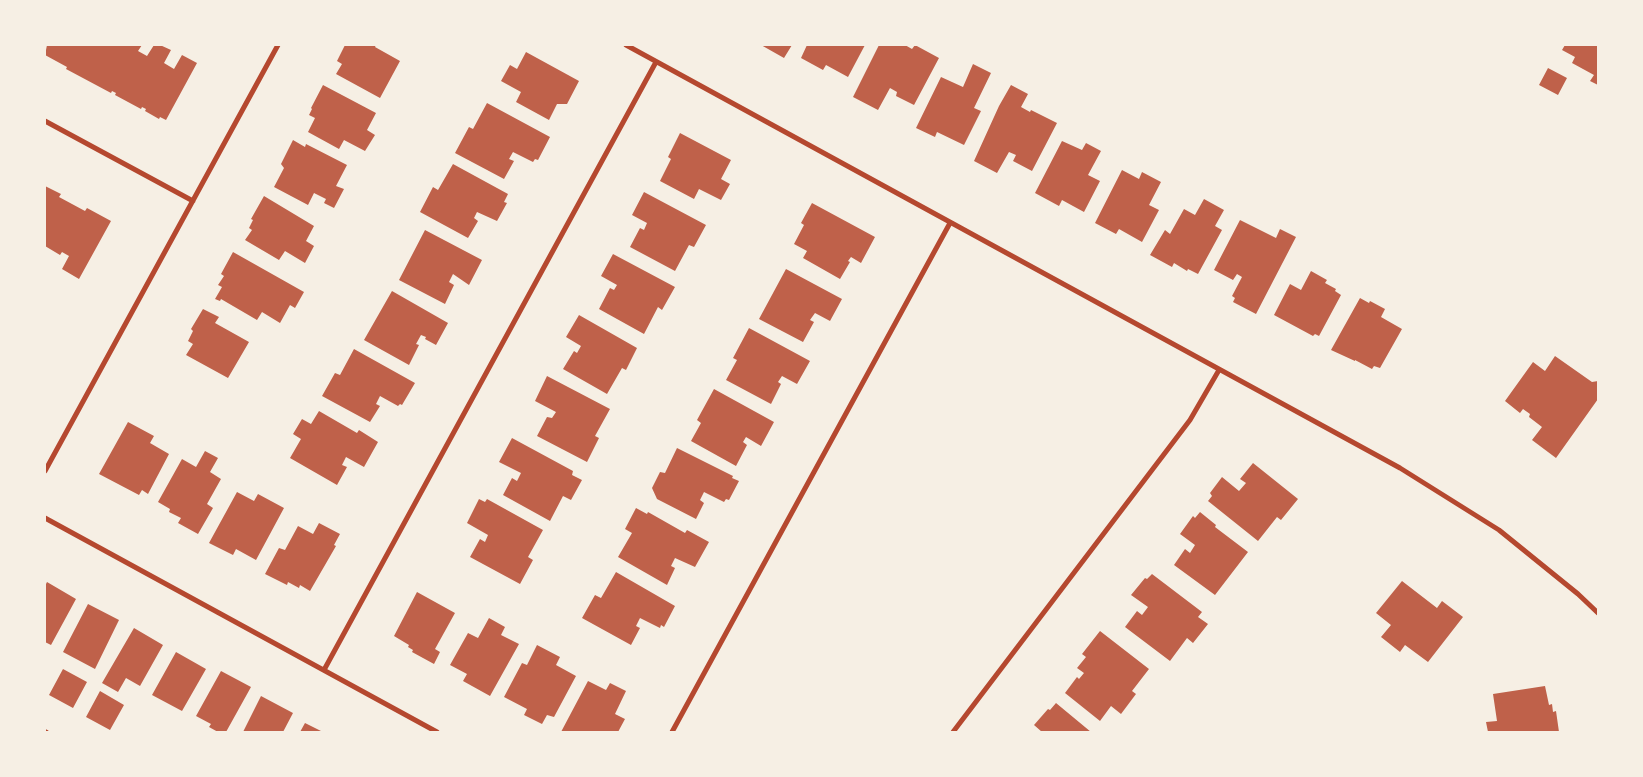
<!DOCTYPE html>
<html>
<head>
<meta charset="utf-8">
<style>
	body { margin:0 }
	#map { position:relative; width:1643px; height:777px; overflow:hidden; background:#f6efe4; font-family:Cabin,sans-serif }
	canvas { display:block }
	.frame { position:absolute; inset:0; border:46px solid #f6efe4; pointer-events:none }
</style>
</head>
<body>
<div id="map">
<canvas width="1643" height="777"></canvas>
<div class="frame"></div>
</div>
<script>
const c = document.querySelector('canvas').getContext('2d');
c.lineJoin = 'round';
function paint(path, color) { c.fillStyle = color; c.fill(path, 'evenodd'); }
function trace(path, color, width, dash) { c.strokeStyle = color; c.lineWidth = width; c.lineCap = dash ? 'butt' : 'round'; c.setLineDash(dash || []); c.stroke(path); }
const building = new Path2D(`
	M47 45H142L138 51 147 56 154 45H160L171 50 164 63 174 69 182 55 197 63 166 120 160 117 159 119 145 111 146 109 142 107 141 109 115 95 116 93 112 91 111 93 66 69 67 67 45 55Z
	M345 45H376L375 47 400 61 380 98 336 74 342 64 337 61Z
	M761 45H792L784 58Z
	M807 45H865L848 77 826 65 823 70 801 58Z
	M879 45H905L912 49 915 45 939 58 914 105 896 96 897 92 890 88 878 110 853 97Z
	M1565 45H1598V85L1590 81 1594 75 1572 63 1575 57 1562 50Z
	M526 52 579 81 567 104H557L549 120 516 102 521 92 501 81 510 65 517 69Z
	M973 64 991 73 974 108 981 111 964 145 937 132 935 137 916 128 941 77 963 87Z
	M1548 68 1567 78 1558 95 1539 85Z
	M323 85 376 113 367 130 375 135 365 151 344 140 339 149 308 132 315 118 309 115 312 109 311 108Z
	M1011 85 1028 94 1021 107 1030 112 1031 110 1057 123 1032 171 1013 161 1016 155 1009 152 997 173 974 161 999 106Z
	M487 103 550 137 538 160 535 159 533 162 513 152 509 159 514 161 504 179 455 153 469 127 473 129Z
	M680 133 731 160 721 179 730 184 721 200 699 189 694 199 660 181 671 159 668 157Z
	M293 140 305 147 306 144 347 165 336 186 344 189 334 208 324 203 326 199 314 193 308 205 274 187 284 168 281 164Z
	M1062 141 1082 150 1086 143 1101 151 1088 175 1100 181 1084 212 1062 200 1059 206 1035 193Z
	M453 164 508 194 504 202 507 203 497 221 477 212 474 218 478 221 468 238 420 212 433 187 438 190Z
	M1122 170 1139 179 1142 172 1161 182 1149 205 1159 210 1142 242 1119 229 1116 234 1095 223Z
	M45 186 61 194 59 197 85 211 87 208 111 221 79 279 62 269 69 256 62 252 60 255 45 246Z
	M644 192 706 225 694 247 689 245 675 271 630 247 640 228 644 230 647 223 632 215Z
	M264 196 314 226 306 241 314 246 305 263 285 251 279 260 245 240 252 230 249 228 253 220 251 219Z
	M1204 199 1224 210 1215 226 1222 230 1198 274 1188 269 1187 271 1174 263 1172 267 1150 255 1165 230 1170 234 1184 209 1195 215Z
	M812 203 875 237 861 263 851 257 848 261 850 262 840 279 803 258 807 251 794 244 804 225 801 223Z
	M1240 220 1276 238 1280 229 1296 237 1256 314 1233 302 1235 298 1232 296 1242 277 1237 274 1233 280 1214 270Z
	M425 230 482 260 469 285 453 274 449 282 454 285 445 304 399 280Z
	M233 252 304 292 295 308 290 305 280 323 262 312 257 320 221 299 220 301 215 299 222 287 218 285 224 276 221 274Z
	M613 254 675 287 662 310 658 307 644 334 599 309 610 288 614 290 617 285 601 276Z
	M786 269 842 299 830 321 815 313 810 320 814 322 803 342 759 319Z
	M1311 271 1327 280 1325 283 1336 289 1335 291 1341 295 1319 336 1315 334 1313 336 1274 315 1290 284 1301 290Z
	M392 291 448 323 436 345 425 339 426 337 421 335 416 344 419 345 409 365 364 340Z
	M1360 298 1369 303 1370 301 1385 309 1381 317 1402 329 1380 368 1374 366 1372 369 1355 360V361L1331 350Z
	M203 309 219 317 215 323 249 342 228 378 186 355 193 344 188 341 193 331 191 329Z
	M579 315 637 348 626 370 622 368 607 394 563 369 574 351 577 353 581 346 566 337Z
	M749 328 810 361 797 384 782 376 778 382 781 384 771 404 726 380 737 360 733 358Z
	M354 349 415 383 402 405 400 404 398 406 380 396 376 404 380 406 370 422 322 396 335 373 340 375Z
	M1555 356 1592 382 1598 381V399L1556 458 1532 440 1542 427 1529 417 1530 414 1523 409 1520 413 1505 401 1533 362 1545 371Z
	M547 376 610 409 595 436 599 438 587 462 537 436 547 417 552 418 556 412 535 401Z
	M714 389 774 422 761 446 746 437 743 442 747 445 736 466 691 441 701 423 697 420Z
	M319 411 357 433 359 430 378 442 364 467 346 457 342 465 347 467 337 485 290 458 301 439 293 434 302 419 311 424Z
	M128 422 154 436 150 443 169 454 148 494 142 490 139 495 99 474Z
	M512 438 573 471 572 475 582 480 571 500 563 496 550 521 503 495 512 478 517 481 521 473 499 462Z
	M677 448 733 476 732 478 739 481 729 500 726 499 724 502 704 492 700 500 704 503 696 519 657 499 652 488 660 472 665 473Z
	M205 451 218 458 210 472 221 479 207 504 213 508 198 534 178 523 181 518 169 512 170 509 158 502 182 459 196 467Z
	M1253 463 1298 499 1281 520 1277 517 1258 541 1208 501 1212 496 1210 493 1222 477 1239 491 1246 483 1240 479Z
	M237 492 254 501 258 494 284 508 256 560 236 549 233 555 209 543Z
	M479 499 485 502 487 499 543 530 528 557 533 560 520 584 470 557 480 539 485 542 488 535 467 523Z
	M636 508 647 514 648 512 685 533 687 530 709 542 695 567 675 558 671 566 675 568 667 585 618 557 632 533 625 529Z
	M1200 512 1216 525 1215 527 1248 552 1215 595 1174 565 1185 549 1190 553 1195 545 1180 534 1193 516 1195 518Z
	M319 523 340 534 334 545 336 546 310 591 300 585 299 588 288 582 287 585 265 574 279 548 285 550 298 526 313 534Z
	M616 572 675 606 664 627 661 625 660 628 640 618 636 626 640 628 631 645 582 618 595 595 601 598Z
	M1152 574 1202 612 1198 617 1208 624 1193 643 1187 638 1170 661 1125 627 1137 611 1142 615 1148 607 1131 595 1145 578 1147 579Z
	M1402 581 1437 608 1442 601 1463 617 1428 662 1405 645 1400 652 1381 637 1391 625 1376 613Z
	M47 582 76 599 51 645 45 642V586Z
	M417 592 455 613 435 649 440 652 434 664 412 652 413 650 408 647 409 645 394 636Z
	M88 604 119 620 95 669 63 652Z
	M489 618 505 627 501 635 519 644 490 696 463 681 467 674 450 665 468 633 478 638Z
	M134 628 163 645 140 686 126 678 118 692 102 683Z
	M1100 631 1149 669 1132 691 1136 694 1121 714 1111 706 1100 721 1065 693 1077 677 1079 679 1084 673 1077 668 1086 657 1082 654Z
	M537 645 560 657 556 665 576 676 554 717 547 715 542 724 524 715 527 709 504 697 522 663 527 665Z
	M176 652 206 669 182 711 152 695Z
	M63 669 87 682 73 708 49 695Z
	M221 671 251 687 226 732H218L209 727 211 724 196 716Z
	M588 681 606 690 610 683 626 691 615 714 625 719 618 732H561Z
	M1545 686 1549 705 1552 704 1553 712 1556 711 1559 732H1488L1486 722 1497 721 1493 694Z
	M100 691 124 705 110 730 86 717Z
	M261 696 293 713 283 732H243Z
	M1056 703 1091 732H1042L1034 725 1048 709 1050 710Z
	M305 723 323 732H300Z`);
const service = new Path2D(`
	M45 731 47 732`);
const minor = new Path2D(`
	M626 45 1400 468 1499 530 1578 594 1598 613
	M45 121 193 201
	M45 471 278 45
	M45 518 437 732
	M324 670 656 62
	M672 732 950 223
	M953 732 1190 420 1219 370`);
paint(building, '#bf614a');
trace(service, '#b5482f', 4);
trace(minor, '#b5482f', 5);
</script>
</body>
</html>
